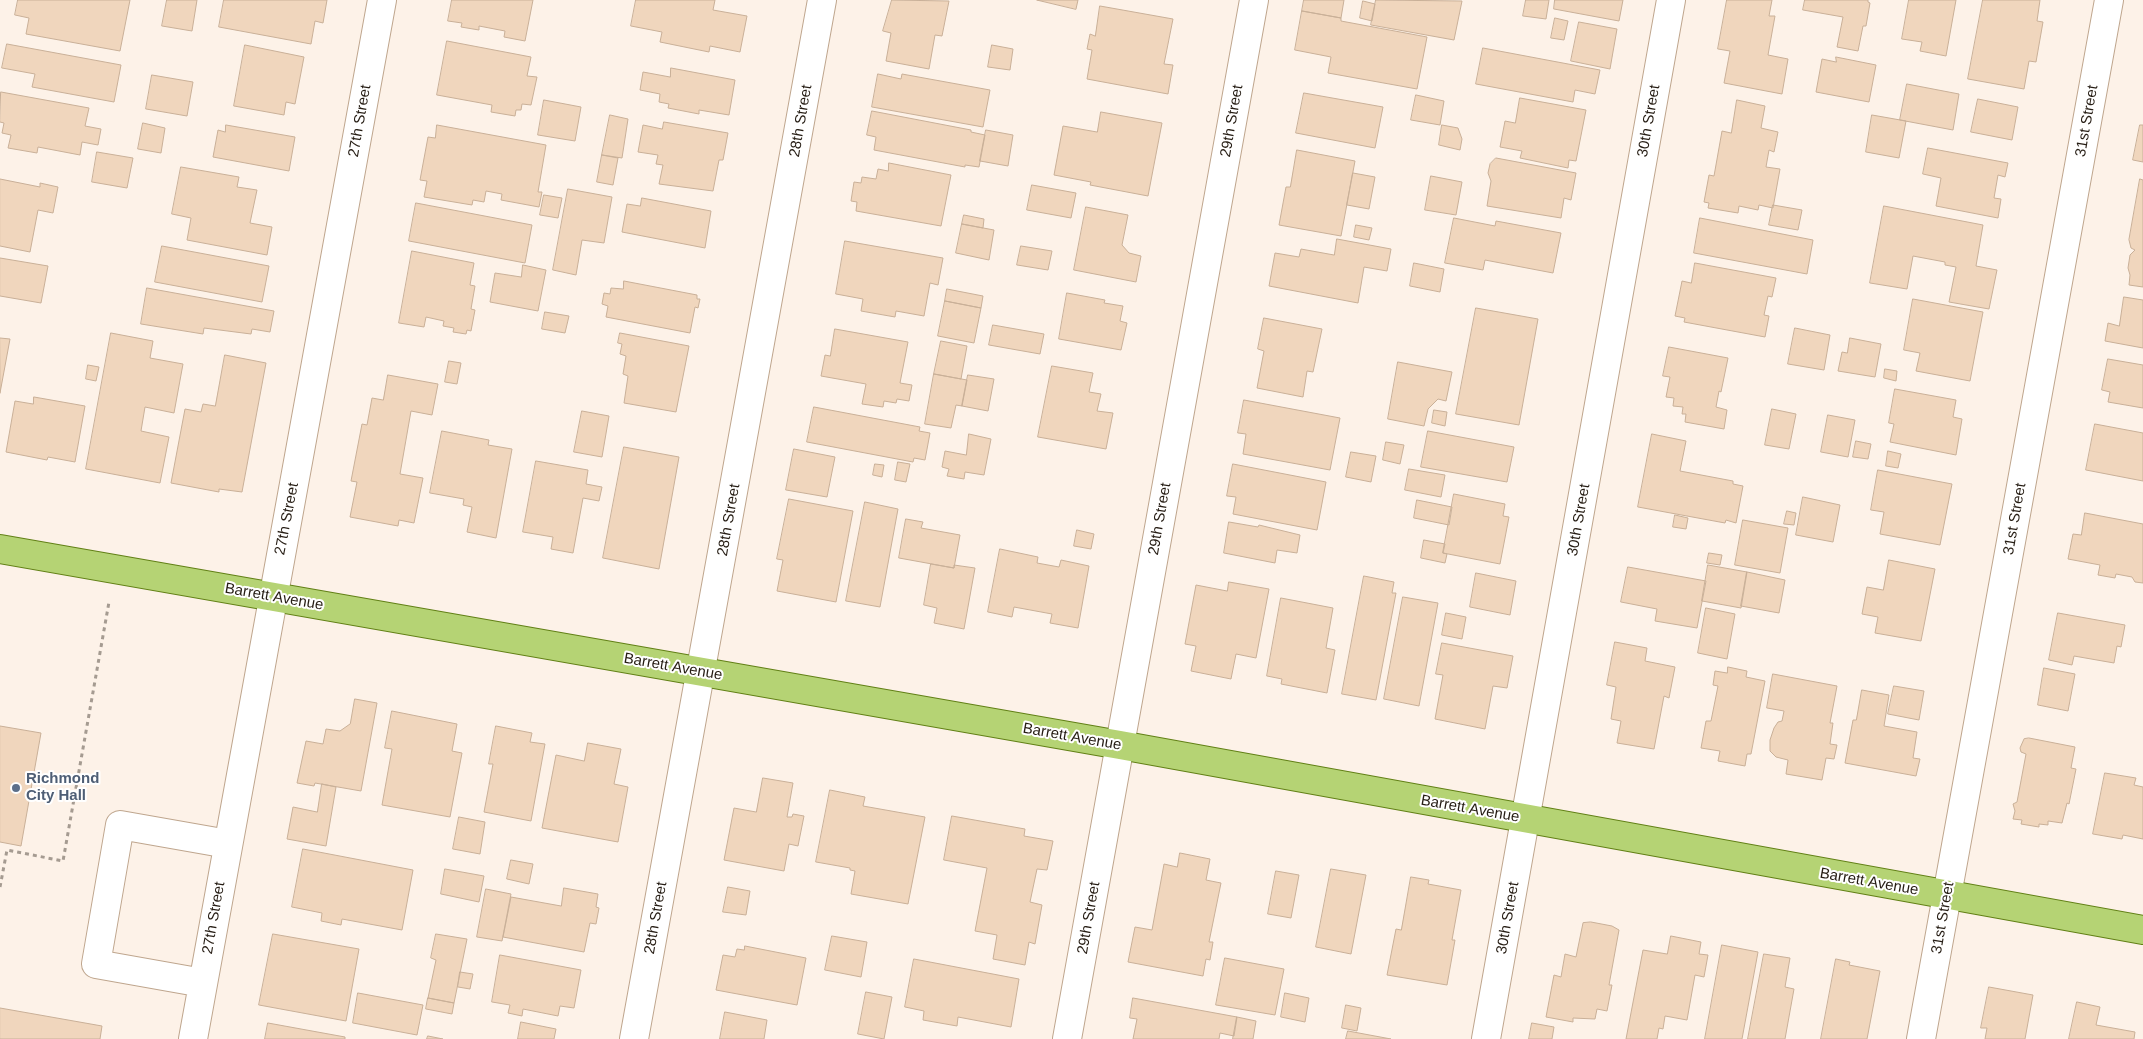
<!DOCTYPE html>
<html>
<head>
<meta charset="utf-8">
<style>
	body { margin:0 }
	canvas { display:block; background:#fdf2e8 }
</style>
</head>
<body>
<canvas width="2143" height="1039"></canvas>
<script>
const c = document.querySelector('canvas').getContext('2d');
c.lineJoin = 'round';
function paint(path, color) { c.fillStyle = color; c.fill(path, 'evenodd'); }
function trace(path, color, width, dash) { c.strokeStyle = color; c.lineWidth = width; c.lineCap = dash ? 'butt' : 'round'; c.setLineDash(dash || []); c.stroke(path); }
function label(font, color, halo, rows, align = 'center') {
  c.font = font + ' Arial,sans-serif'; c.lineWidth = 4; c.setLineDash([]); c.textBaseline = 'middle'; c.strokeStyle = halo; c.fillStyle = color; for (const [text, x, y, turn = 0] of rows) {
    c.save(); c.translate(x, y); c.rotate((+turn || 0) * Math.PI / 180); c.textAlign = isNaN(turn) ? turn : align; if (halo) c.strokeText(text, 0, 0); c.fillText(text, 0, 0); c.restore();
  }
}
const building = new Path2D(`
	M18 0H130L120 51 26 34 29 18 15 15Z
	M167 0H197L192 31 162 26Z
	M224 0H327L323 23 315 21 311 44 219 27Z
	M452 0H533L525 41 504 37 505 31 479 26V30L461 27 462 23 448 21Z
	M636 0H715L713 10 747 16 740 52 710 46 709 52 660 42 662 32 631 26Z
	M892 0 949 1 942 36 935 35 929 69 886 61 891 33 883 31Z
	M1037 0H1078L1076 9Z
	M1304 0H1344L1341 18 1302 11Z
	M1376 0 1462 1 1454 40 1371 25Z
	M1526 0H1549L1546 19 1523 16Z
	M1555 0H1623L1619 21 1554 9Z
	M1727 0H1772L1769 16H1775L1768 55 1788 59 1782 94 1724 83 1730 51 1718 49Z
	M1805 0H1868V2L1870 3 1866 26H1863L1858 51 1837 47 1843 17 1803 10Z
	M1909 0H1956L1946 56 1920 51 1922 42 1902 39Z
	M1983 0H2040L2037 21 2043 22 2036 62 2029 61 2024 89 1968 79Z
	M1363 1 1375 4 1372 21 1360 18Z
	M1100 6 1173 19 1164 64 1173 65 1168 94 1087 79 1092 50 1087 49 1090 34 1095 36Z
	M1302 11 1341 18V21L1427 37 1417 89 1328 73 1331 57 1295 50Z
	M1555 18 1568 21 1564 40 1551 38Z
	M1579 22 1617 29 1610 69 1571 61Z
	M447 41 531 57 527 76 537 77 531 105 522 104 521 110H516L515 116 491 112 492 105 437 95Z
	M7 44 121 65 114 102 32 87 35 74 2 68Z
	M245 45 304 57 295 104 286 102 284 115 234 106Z
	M992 45 1013 49 1010 70 988 67Z
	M1483 48 1600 70 1595 94 1575 90 1573 102 1476 84Z
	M1836 57 1876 65 1869 102 1816 92 1822 59 1836 62Z
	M671 68 735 80 729 115 699 110V114L668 108 669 104 659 102 660 94 640 90 643 72 670 77Z
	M878 74 901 79 902 74 990 90 983 127 872 107Z
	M152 75 193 82 187 116 146 109Z
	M1907 84 1959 94 1953 130 1900 120Z
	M1 92 89 108 85 126 101 129 98 145 82 142 80 155 38 147 37 153 8 148 11 135 2 133 4 123 0 122Z
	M1304 93 1383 107 1375 148 1296 133Z
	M1416 95 1444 101 1440 125 1411 120Z
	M1520 98 1586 110 1576 161 1569 160 1568 168 1520 158 1522 151 1500 147 1505 121 1515 123Z
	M1978 99 2018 107 2012 140 1971 132Z
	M544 100 581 107 575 141 538 135Z
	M1737 100 1765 106 1761 128 1778 132 1774 152 1769 150 1766 167 1780 169 1773 208 1759 205 1758 210 1739 206 1738 213 1708 208 1709 203 1704 202 1709 175 1714 176 1722 131 1731 133Z
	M872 111 971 130V132L985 135 979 167 965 165V167L874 150 876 137 867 135Z
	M1101 112 1162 123 1148 196 1090 185 1091 182 1054 175 1063 126 1097 132Z
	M610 115 628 119 622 158 602 155Z
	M1872 115 1906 121 1899 158 1866 152Z
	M664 122 728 133 723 160H719L713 191 659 184 663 165 656 164 658 155 638 152 643 125 662 129Z
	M143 123 165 128 161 153 138 149Z
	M226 125 295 137 289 171 213 157 218 130 225 132Z
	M437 125 546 145 538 192H542L539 207 501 200 502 194 486 191 484 202 473 200 472 205 424 197 427 181 420 180 428 137 435 138Z
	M1442 125 1458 128 1462 139 1460 150 1439 145Z
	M2140 125H2143V162L2133 160Z
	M986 130 1013 135 1008 166 980 161Z
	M1928 148 2008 163 2005 177 1998 175 1994 198 2001 199 1998 218 1936 206 1941 178 1923 174Z
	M1297 150 1355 161 1341 236 1279 225 1286 187H1290Z
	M97 152 133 158 127 188 92 182Z
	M602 155 618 158 613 185 597 182Z
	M1496 158 1576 173 1571 200 1564 198 1561 218 1487 206 1491 181 1488 173 1490 164Z
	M889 163 951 175 941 226 856 211 857 202 851 201 854 182 861 183 862 177 876 179 878 169 888 171Z
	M181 167 239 177 237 187 257 190 250 223 272 227 267 255 187 240 191 218 172 214Z
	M1353 173 1375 177 1369 209 1347 205Z
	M1431 176 1462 182 1456 215 1425 210Z
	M0 179 40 187V183L58 187 53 213 38 210 30 252 0 246Z
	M2140 179 2143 180V287L2129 285 2130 275 2128 268 2130 255 2135 250 2131 248 2129 240Z
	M1032 185 1076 193 1071 218 1027 210Z
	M568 189 612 197 604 243 582 240 576 275 553 270Z
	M544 195 562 198 558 218 540 215Z
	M642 198 711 211 705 248 622 232 627 204 640 206Z
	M416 203 532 225 525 263 409 241Z
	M1773 205 1802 210 1798 230 1769 225Z
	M1884 206 1983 225 1976 266 1997 270 1989 309 1949 302 1956 267 1945 265V262L1913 256 1907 289 1870 283Z
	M1086 207 1128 215 1122 245 1129 253 1141 256 1136 282 1074 270Z
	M964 215 984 219 983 228 962 224Z
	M1454 218 1495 226 1496 221 1561 233 1553 273 1485 260 1483 270 1445 263Z
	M1700 218 1813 240 1807 274 1694 253Z
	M962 224 994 230 989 260 956 253Z
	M1356 225 1372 228 1369 240 1354 237Z
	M1337 239 1391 249 1387 271 1364 267 1358 303 1269 286 1275 253 1299 257 1301 249 1334 255Z
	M845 241 943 258 938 285 930 283 924 316 896 311 895 317 861 311 863 299 836 294Z
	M162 246 269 266 262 302 155 282Z
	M1021 246 1052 251 1048 270 1017 265Z
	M412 251 474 263 470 285 475 286 471 309 475 310 471 331 467 330 466 334 453 332 454 328 443 326 444 321 426 317 424 327 399 323Z
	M0 258 48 266 41 303 0 296Z
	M1414 263 1444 269 1440 292 1410 286Z
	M1695 263 1776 278 1772 297 1768 296 1764 315 1769 316 1765 337 1684 322 1685 318 1675 316 1682 281 1691 283Z
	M523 265 546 270 538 311 490 302 495 273 521 277Z
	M624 281 697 295V299H700L698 308 695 307 690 333 606 317 608 306 602 304 604 293 610 294 611 288 623 289Z
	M147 288 274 311 270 332 252 329 251 334 204 328 203 334 141 324Z
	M947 289 983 296 981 308 945 301Z
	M1067 293 1105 300 1104 303 1123 306 1120 321 1127 323 1121 350 1059 339Z
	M2124 297 2143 300V348L2105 341 2108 323 2119 326Z
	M1913 299 1983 312 1970 381 1916 371 1920 353 1904 350Z
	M945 301 981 308 974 343 938 336Z
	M1476 308 1538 319 1519 425 1456 414Z
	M545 312 569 316 565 333 542 329Z
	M1264 318 1322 329 1313 372 1307 371 1303 397 1257 388 1264 351 1258 349Z
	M993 325 1044 334 1040 354 989 345Z
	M1795 328 1830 335 1824 370 1788 364Z
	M835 329 908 342 900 383 912 385 909 401 897 399 896 403 884 401 883 407 862 404 866 384 821 376 825 355 830 356Z
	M111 333 153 341 150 358 183 364 174 413 145 407 141 431 169 437 160 483 86 469Z
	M620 333 689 346 676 412 624 403 628 376 623 374 626 356 620 354 622 344 618 343Z
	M0 338 10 339 0 393Z
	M1850 338 1881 344 1875 377 1838 371 1842 352 1847 353Z
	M941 341 967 346 961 379 934 374Z
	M1669 347 1728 358 1721 392 1719 391 1716 407 1727 410 1724 429 1685 422 1686 414H1682L1683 407 1673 406 1674 398 1666 397 1670 377 1663 376Z
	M225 355 266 363 242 492 219 489V492L171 483 185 409 201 412 203 404 215 406Z
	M2108 359 2143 365V408L2108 402 2110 392 2102 390Z
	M449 361 461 363 457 384 445 382Z
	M1398 362 1452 372 1446 401 1438 399 1428 409 1424 426 1388 419Z
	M88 365 99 367 96 381 86 379Z
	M1052 366 1093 373 1089 392 1101 394 1097 411 1113 413 1106 449 1038 437Z
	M1885 369 1897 371 1896 381 1884 378Z
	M934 374 967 380 962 406 956 405 951 428 925 424Z
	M388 375 438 384 432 415 411 411 400 474 423 478 414 523 399 520 398 526 350 517 357 482 351 481 362 424 367 425 372 398 383 400Z
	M968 375 994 379 988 411 962 406Z
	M1895 389 1956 400 1953 417 1962 419 1956 455 1890 442 1894 424 1889 423Z
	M34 397 85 406 75 462 48 457 47 460 6 452 15 401 33 404Z
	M1244 400 1340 418 1330 470 1243 454 1246 434 1238 433Z
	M814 407 920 427 919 431 930 433 925 460 914 458 913 462 807 442Z
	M1772 409 1796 414 1789 449 1765 445Z
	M1434 410 1447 412 1445 426 1432 423Z
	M582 411 609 416 602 457 574 452Z
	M1828 415 1855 420 1848 457 1821 452Z
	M2095 424 2143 433V481L2086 470Z
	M442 431 489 440 488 445 512 449 496 538 467 532 472 507 463 505 464 499 430 493Z
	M1428 431 1514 447 1507 482 1421 467Z
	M969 434 991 439 984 475 965 472 964 479 947 476 949 469 942 467 945 451 966 455Z
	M1652 434 1686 441 1680 471 1733 481V484L1743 486 1736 523 1726 520 1725 523 1638 507Z
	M1856 441 1871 444 1868 459 1853 457Z
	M1386 442 1404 445 1400 464 1383 460Z
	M624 447 679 457 659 569 603 558Z
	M794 449 835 457 827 497 786 490Z
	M1888 451 1901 454 1898 468 1886 466Z
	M1351 452 1376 456 1371 482 1346 477Z
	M536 461 588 470 586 484 602 487 599 501 583 498 573 553 551 549 553 537 523 532Z
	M898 462 910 464 906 482 895 480Z
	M875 464 884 465 882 477 873 475Z
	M1233 464 1326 482 1317 530 1233 514 1236 497 1227 496Z
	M1409 469 1445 475 1441 497 1405 490Z
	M1878 470 1952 484 1940 545 1880 534 1884 512 1871 510Z
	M1454 494 1505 504 1503 516 1509 517 1500 564 1443 553Z
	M1803 497 1840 505 1833 542 1796 535Z
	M789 499 853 511 836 602 777 591 783 560 777 559Z
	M1417 500 1452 507 1449 525 1414 518Z
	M865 502 898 509 880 607 846 601Z
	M1787 511 1796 513 1794 525 1784 524Z
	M2085 513 2143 524V583L2135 582 2132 577 2116 574 2115 578 2098 575 2100 565 2068 559 2073 534 2081 535Z
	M1675 515 1688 518 1686 529 1673 527Z
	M906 519 923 522 921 528 960 535 954 568 899 558Z
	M1743 520 1788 528 1780 573 1735 565Z
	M1229 522 1258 527 1259 525 1300 535 1297 553 1277 550 1275 563 1224 553Z
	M1077 530 1094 534 1091 549 1074 546Z
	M1424 540 1445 544 1443 553 1447 554 1445 563 1421 558Z
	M1000 549 1038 557 1037 563 1059 567 1061 560 1089 566 1078 628 1050 623 1052 614 1014 607 1012 617 988 612Z
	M1709 553 1722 555 1720 565 1707 563Z
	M1889 560 1935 569 1921 641 1875 633 1878 617 1862 614 1867 587 1883 590Z
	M931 564 954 568V565L975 568 964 629 934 623 937 608 924 605Z
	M1708 565 1747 572 1741 608 1702 601Z
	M1628 567 1706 581 1697 628 1655 621 1657 609 1621 602Z
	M1747 572 1785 580 1779 613 1741 606Z
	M1476 573 1516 581 1510 615 1470 607Z
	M1364 576 1394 582 1392 593H1396L1376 700 1342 694Z
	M1229 582 1269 589 1256 658 1236 654 1231 679 1191 671 1196 646 1185 644 1196 585 1227 591Z
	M1403 597 1438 603 1419 706 1384 699Z
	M1281 598 1333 608 1326 648 1335 650 1327 693 1281 684 1282 679 1267 676Z
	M1706 608 1735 614 1727 659 1698 653Z
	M1446 613 1466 617 1462 639 1442 635Z
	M2058 613 2125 625 2121 647 2117 646 2114 663 2074 656 2072 665 2049 660Z
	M1615 642 1647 648 1645 661 1675 667 1669 698 1664 696 1654 749 1617 743 1621 721 1611 719 1616 687 1607 685Z
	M1442 643 1513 656 1507 688 1493 686 1485 729 1435 719 1443 675 1436 674Z
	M1728 667 1747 671 1746 677 1765 681 1751 754H1747L1745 766 1718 761 1720 751 1701 748 1706 721H1711L1718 686 1713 685 1715 671 1727 673Z
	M2044 668 2075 674 2068 711 2038 705Z
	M1773 674 1837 686 1830 723H1833L1830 744 1837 745 1834 759 1826 758 1822 780 1786 774 1788 760 1776 757 1770 751V740L1774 728 1778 722 1782 721 1784 711 1767 708Z
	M1894 686 1924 691 1919 720 1888 714Z
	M1862 690 1889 695 1884 726 1917 732 1913 758 1920 759 1916 776 1845 763 1853 720H1856Z
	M355 699 377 703 361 791 315 783 314 786 297 783 306 741 323 744 326 729 340 731 350 724Z
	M392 711 457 724 452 751 462 753 450 817 382 805 392 749 385 748Z
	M0 726 41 733 21 846 0 842Z
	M496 726 532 733 530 742 545 744 531 821 484 812 493 764H489Z
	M2029 738 2075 747 2071 768 2076 769 2069 804 2067 803 2062 823 2048 821V825L2039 824V827L2021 824 2022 820 2013 819 2015 811 2013 804 2017 802 2026 754 2021 752 2020 748 2024 739Z
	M588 743 621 749 614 784 628 787 618 842 542 828 556 755 584 761Z
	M2105 773 2136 778 2134 785 2143 787V839L2123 835 2122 839 2093 834Z
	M763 778 793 783 787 817H792L793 814 804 816 798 846 789 844 784 871 724 860 734 808 756 812Z
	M322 784 336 787 326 846 287 839 293 807 317 812Z
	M830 790 865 797 863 806 925 817 908 904 851 894 855 871 850 870V868L816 862Z
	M952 816 1025 829 1024 836 1053 841 1047 870 1037 869 1030 902 1042 905 1035 944 1029 942 1025 965 993 959 997 935 975 931 987 868 944 860Z
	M459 817 485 822 480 854 453 849Z
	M303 849 413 870 402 930 342 919 341 925 321 921 322 913 292 907Z
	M1180 853 1210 859 1206 880 1221 883 1209 942H1213L1210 960 1206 959 1203 976 1128 962 1135 927 1152 930 1164 864 1177 867Z
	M511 860 533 864 529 884 507 879Z
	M445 869 484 876 479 902 441 894Z
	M1331 869 1366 875 1351 954 1316 947Z
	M1276 871 1299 875 1291 918 1268 914Z
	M1411 877 1429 880 1428 884 1461 890 1452 940H1455L1447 985 1387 975 1396 929 1401 930Z
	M728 887 750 891 746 915 723 912Z
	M564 888 598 894 596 907 599 908 596 924 590 923 584 952 503 937 511 897 561 906Z
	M486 889 511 894 502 941 477 937Z
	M1591 922 1612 926 1619 930 1609 985H1612L1607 1011 1597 1009 1595 1019 1573 1018V1022L1546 1017 1554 975 1561 977 1565 954 1576 957 1583 923Z
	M273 934 359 949 346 1021 259 1005Z
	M436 934 467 939 454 1003 428 998 436 960 431 958Z
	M832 936 867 942 861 977 825 970Z
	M1671 936 1701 942 1699 954 1708 955 1704 977 1695 975 1687 1020 1665 1016 1663 1029 1659 1028 1657 1039H1626L1643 950 1667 954Z
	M1722 945 1758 952 1742 1039H1705Z
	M745 946 806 958 797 1005 716 990 723 955 735 957 737 949 744 950Z
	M1764 954 1790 958 1785 987 1794 989 1785 1039H1748Z
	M500 955 581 970 574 1008 560 1006 558 1016 523 1009 522 1016 508 1013 510 1005 492 1002Z
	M1225 958 1284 969 1275 1015 1216 1005Z
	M914 959 1019 979 1011 1027 958 1017 957 1026 923 1020 924 1011 905 1007Z
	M1836 959 1850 962 1849 965 1880 971 1867 1039H1821Z
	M460 972 473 974 470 989 458 987Z
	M1989 987 2033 995 2025 1039H1985L1987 1028H1981Z
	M866 992 892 997 884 1039 858 1034Z
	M358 993 423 1005 417 1035 353 1023Z
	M1285 993 1309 998 1305 1022 1281 1017Z
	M428 998 454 1003 452 1014 426 1009Z
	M1133 998 1237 1017 1234 1036 1220 1033 1219 1039H1133L1137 1019 1130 1018Z
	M2077 1002 2100 1007 2096 1025 2135 1032 2134 1039H2069Z
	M1346 1005 1361 1008 1357 1031 1342 1028Z
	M0 1008 102 1026 100 1039H0Z
	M725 1012 767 1020 764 1039H720Z
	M1237 1017 1256 1021 1253 1039H1233Z
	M521 1022 556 1029 554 1039H518Z
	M268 1023 345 1037V1039H265Z
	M1532 1023 1554 1027 1552 1039H1529Z
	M1348 1031 1391 1039H1346Z
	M428 1036 443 1039H427Z`);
const path = new Path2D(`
	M0 887 7 850 63 861 109 602`);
const minor = new Path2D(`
	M203 983 96 964 120 825 228 844
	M193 1039 382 0
	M634 1039 822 0
	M1067 1039 1254 0
	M1486 1039 1671 0
	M1921 1039 2109 0`);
const major = new Path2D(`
	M0 549 1120 745 2143 930`);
const markers = [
	[16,788,5,"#5c6f8a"]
];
const streetNames = [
	["27th Street",360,121,-80],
	["28th Street",801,121,-80],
	["29th Street",1232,121,-80],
	["30th Street",1649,121,-80],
	["31st Street",2087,121,-80],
	["27th Street",287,519,-79],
	["29th Street",1160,519,-80],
	["31st Street",2015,519,-80],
	["28th Street",729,520,-80],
	["30th Street",1579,520,-80],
	["Barrett Avenue",274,597,10],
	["Barrett Avenue",673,667,10],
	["Barrett Avenue",1072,737,10],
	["Barrett Avenue",1470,809,10],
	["Barrett Avenue",1869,882,10],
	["27th Street",214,918,-80],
	["28th Street",656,918,-80],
	["29th Street",1089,918,-80],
	["30th Street",1508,918,-80],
	["31st Street",1943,918,-80]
];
const serviceNames = [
	["Richmond",26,779],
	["City Hall",26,796]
];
paint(building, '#f0d6bd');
trace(building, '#c9b098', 1);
trace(minor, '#bfa68e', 30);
trace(major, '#628016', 30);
trace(path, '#a59b91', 3, [4, 4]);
trace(minor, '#fff', 28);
trace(major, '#b5d374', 28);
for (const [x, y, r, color] of markers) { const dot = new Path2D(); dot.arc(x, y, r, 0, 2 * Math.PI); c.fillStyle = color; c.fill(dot); trace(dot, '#fff', 2); }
label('15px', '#261d14', '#fff', streetNames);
label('bold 15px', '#4e5e75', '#fff', serviceNames, 'left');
</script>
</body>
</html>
